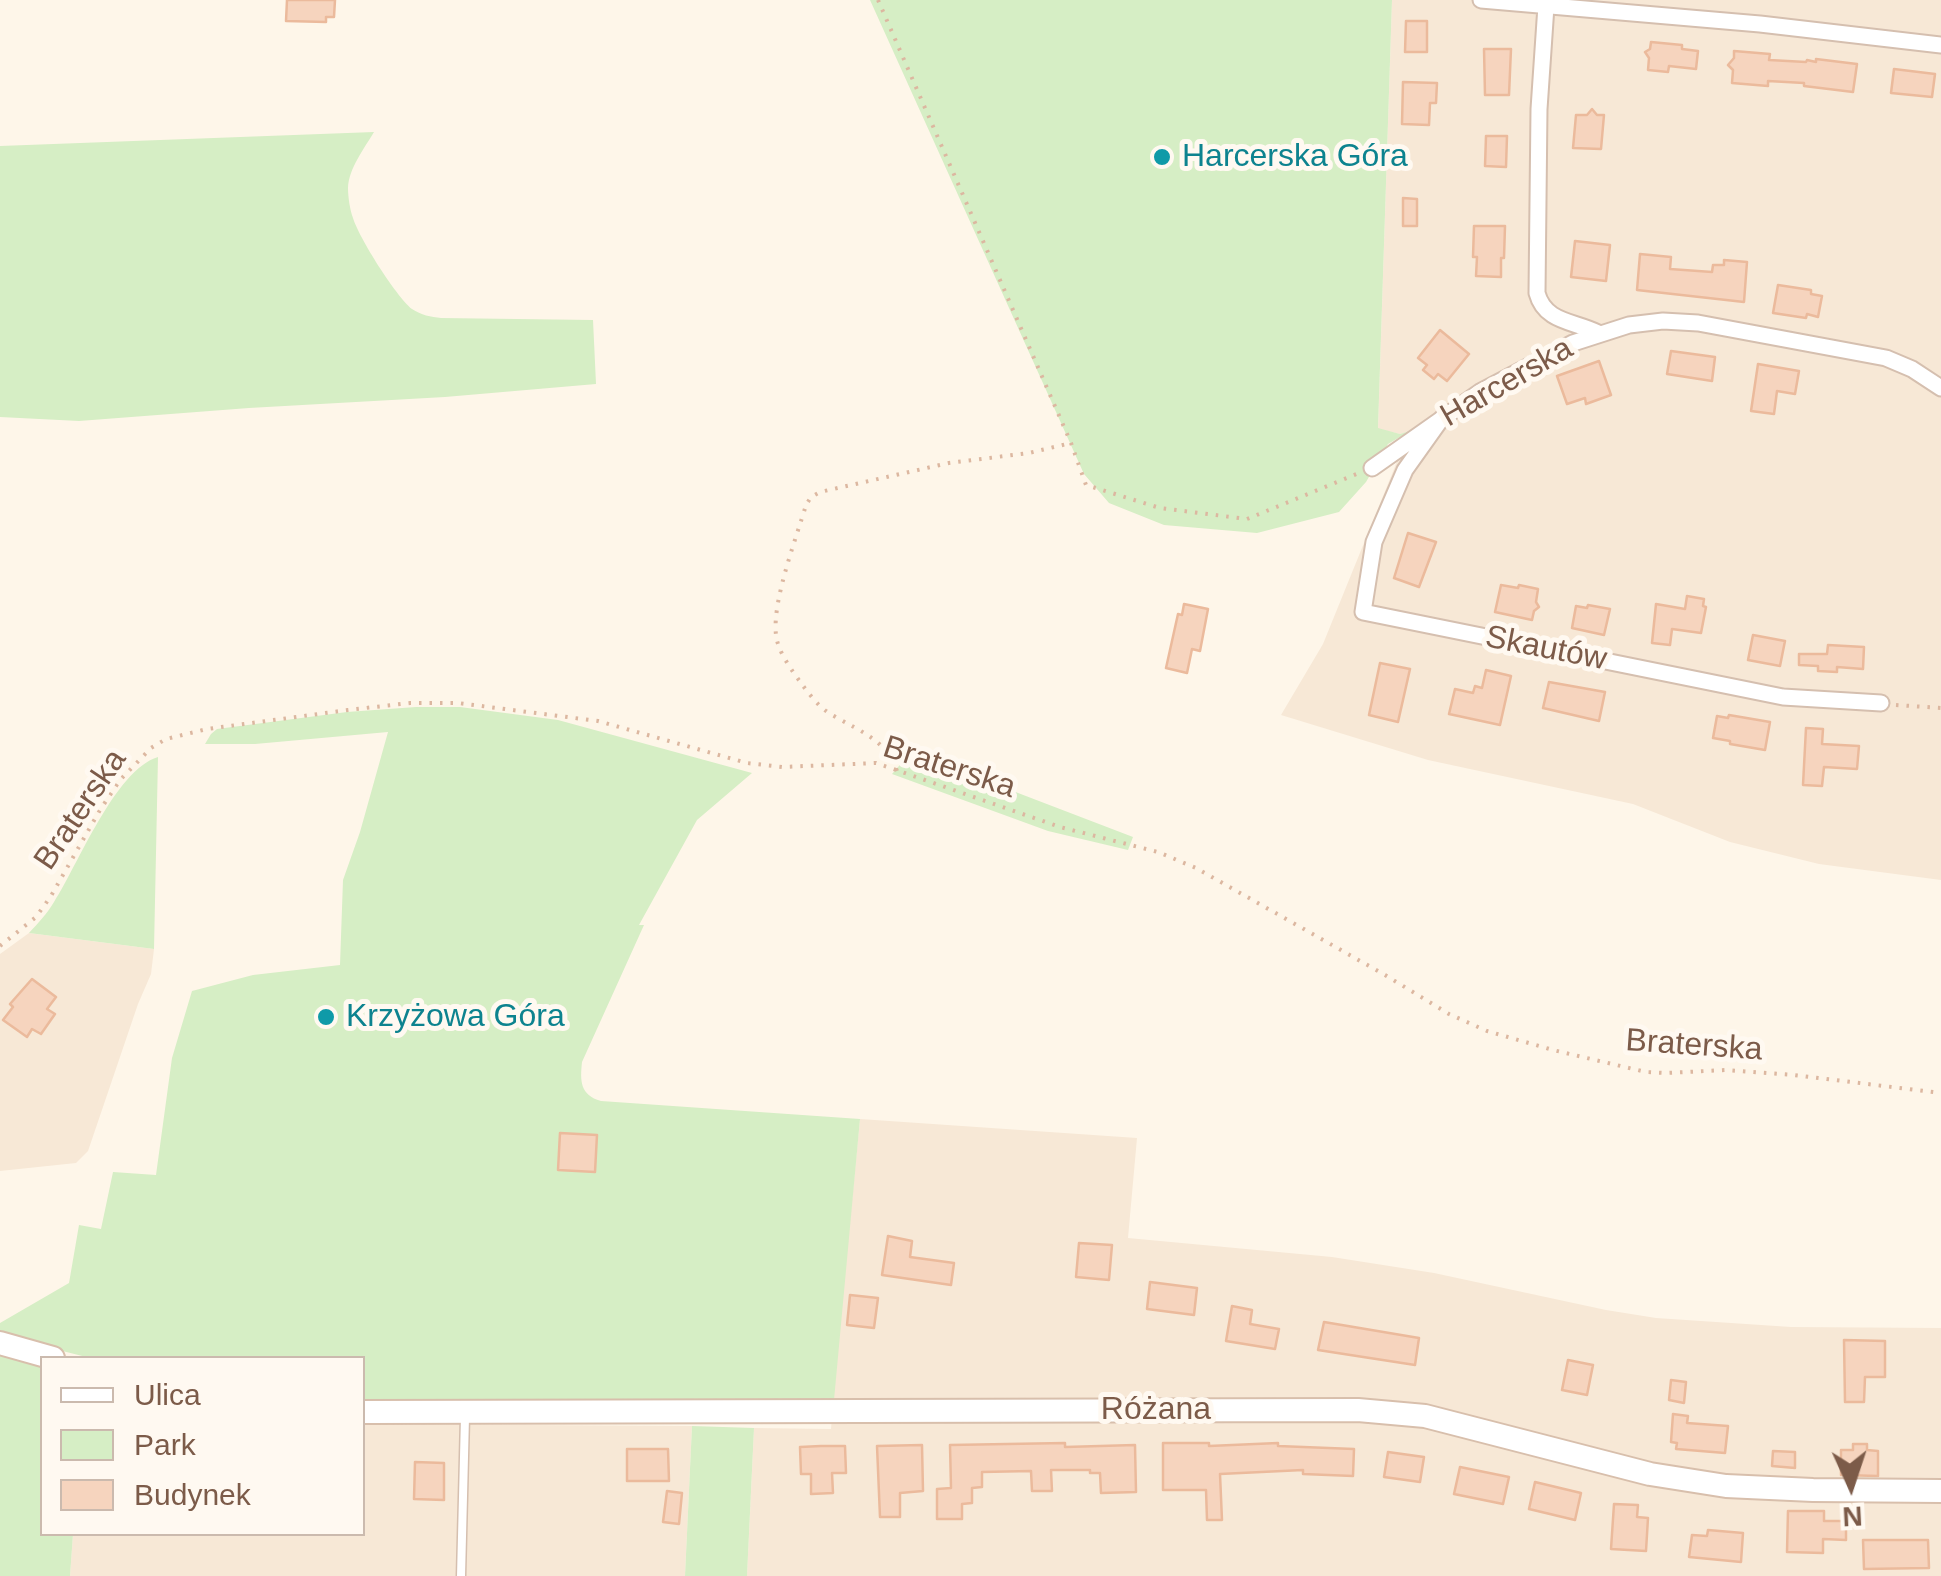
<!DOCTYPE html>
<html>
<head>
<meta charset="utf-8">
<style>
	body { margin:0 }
	#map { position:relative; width:1941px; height:1576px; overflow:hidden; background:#fef6e9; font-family:Helvetica,sans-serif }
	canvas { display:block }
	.legend { position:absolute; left:40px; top:1356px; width:325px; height:180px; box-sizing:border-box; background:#fff9f1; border:2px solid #cbbaae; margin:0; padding:12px 18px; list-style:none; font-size:30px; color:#7c5b49 }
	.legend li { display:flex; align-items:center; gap:20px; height:50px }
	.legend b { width:50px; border:2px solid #cbbaae }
	.north { position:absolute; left:1801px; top:1436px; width:100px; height:100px; -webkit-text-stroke:8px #fff9f1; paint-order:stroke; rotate:177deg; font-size:28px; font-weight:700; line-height:40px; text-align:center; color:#7c5b49 }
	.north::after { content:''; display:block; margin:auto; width:35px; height:45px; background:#7c5b49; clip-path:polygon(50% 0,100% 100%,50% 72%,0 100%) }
</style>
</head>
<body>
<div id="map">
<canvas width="1941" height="1576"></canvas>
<ul class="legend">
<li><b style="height:12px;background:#fff"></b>Ulica</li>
<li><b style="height:28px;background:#d6eec5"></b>Park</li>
<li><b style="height:28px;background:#f6d4be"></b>Budynek</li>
</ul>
<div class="north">N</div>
</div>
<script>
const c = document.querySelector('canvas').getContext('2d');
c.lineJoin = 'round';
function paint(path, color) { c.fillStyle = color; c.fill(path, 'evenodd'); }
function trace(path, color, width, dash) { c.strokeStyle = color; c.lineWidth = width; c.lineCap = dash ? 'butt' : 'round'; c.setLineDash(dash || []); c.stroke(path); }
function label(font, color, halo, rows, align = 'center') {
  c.font = font + ' Helvetica,sans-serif'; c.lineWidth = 10; c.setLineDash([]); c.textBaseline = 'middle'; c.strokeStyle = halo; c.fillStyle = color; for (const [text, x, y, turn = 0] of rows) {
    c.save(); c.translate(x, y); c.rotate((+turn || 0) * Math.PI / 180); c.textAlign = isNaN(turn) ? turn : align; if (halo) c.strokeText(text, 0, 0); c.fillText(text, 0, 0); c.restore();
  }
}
const residential = new Path2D(`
	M1392 0H1941V880L1819 864 1730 842 1633 804 1428 760 1281 715 1323 644 1409 432 1400 434 1378 429Z
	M29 933 154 949 151 974 138 1004 88 1151 76 1163 0 1171V954Z
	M860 1119 1137 1138 1128 1238 1332 1257 1434 1273 1606 1310 1656 1318 1791 1327 1941 1328V1576H747L754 1428 831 1429 838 1341Z
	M363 1424 692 1426 685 1576H70L73 1534H362Z`);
const green = new Path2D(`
	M870 0H1392L1378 428 1400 434 1410 431 1388 444 1366 482 1339 512 1257 533 1164 525 1109 503 1084 474Z
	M374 132C364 149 349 168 348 188 348 197 350 210 353 218 359 238 396 296 412 309 421 315 431 317 441 318L593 320 596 384 445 397 249 408 79 421 0 417V146Z
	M416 707H460L558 720 752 773 697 820 639 925H644L582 1062C580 1081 580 1095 601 1101L860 1119 834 1400 363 1399 362 1358H90L0 1335V1323L69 1283 79 1225 101 1229 113 1172 156 1175 172 1058 192 991 253 975 340 965 343 880 360 832 388 732 255 744H205L211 734 217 729 347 712Z
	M911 752 1133 837 1128 850 1048 831 892 774Z
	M158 757 154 949 29 933C38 923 47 914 54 902 78 865 115 770 158 757Z
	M0 1355 42 1366V1534H73L70 1576H0Z
	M692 1426 754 1428 747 1576H685Z`);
const building = new Path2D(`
	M287 0H335L334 17H326V22L286 21Z
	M1406 21H1427V52H1405Z
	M1651 42 1682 45V49L1698 51 1696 69 1669 66 1668 72 1648 70 1649 58 1645 52 1650 49Z
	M1484 49H1511L1509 95H1485Z
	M1734 51 1770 54 1769 60 1806 62 1807 60 1816 62V59L1857 64 1853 92 1804 86V83L1768 81V86L1732 83 1733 70 1728 65 1734 58Z
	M1894 69 1935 74 1932 97 1891 93Z
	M1403 82 1437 83 1436 103H1430L1429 125 1402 124Z
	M1592 109 1597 115H1604L1601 149 1573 148 1576 115H1587Z
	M1486 136H1507L1506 167 1485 166Z
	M1403 198 1417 199V226H1403Z
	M1474 226H1505L1504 258H1501V277L1476 276 1477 257H1473Z
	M1575 241 1610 245 1606 281 1571 277Z
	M1640 254 1671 257 1670 269 1712 272 1713 265H1724V260L1747 262 1744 302 1637 290Z
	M1778 285 1811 290V294L1822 296 1818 317 1807 314 1806 318 1773 313Z
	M1440 330 1469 354 1447 381 1438 374 1434 379 1423 370 1427 365 1418 358Z
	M1671 351 1715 357 1712 381 1667 374Z
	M1599 361 1611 395 1586 404 1585 398 1567 404 1557 376Z
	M1758 364 1799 371 1795 394 1777 391 1774 414 1751 411Z
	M1408 533 1436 542 1419 587 1394 578Z
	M1501 585 1518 588 1519 585 1538 589 1536 602 1539 607 1534 611 1532 620 1495 612Z
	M1687 596 1704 599 1703 606 1706 607 1701 633 1672 629 1670 645 1652 643 1656 604 1685 609Z
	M1184 604 1208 609 1200 651 1192 649 1187 673 1166 668 1178 614 1182 615Z
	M1588 605 1610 609 1604 635 1572 628 1576 606 1587 608Z
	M1753 635 1785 641 1780 666 1748 660Z
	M1828 645 1864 647 1863 669 1837 667V672L1818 671V666L1799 665V654H1827Z
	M1380 663 1410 669 1398 722 1369 715Z
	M1486 670 1511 676 1500 725 1449 714 1455 689 1473 693 1475 686 1482 688Z
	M1549 682 1605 692 1599 721 1543 708Z
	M1729 715 1770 722 1765 750 1730 744V741L1713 738 1717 716 1728 718Z
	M1806 728 1823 729 1822 744 1859 746 1857 769 1824 767 1822 786 1803 785Z
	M32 979 56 997 47 1009 55 1014 41 1034 32 1029 27 1037 3 1020 13 1007 10 1004Z
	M560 1133 597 1135 595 1172 558 1170Z
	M888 1236 912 1241 910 1257 954 1263 951 1285 882 1275Z
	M1079 1243 1112 1245 1109 1280 1076 1277Z
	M1150 1282 1197 1288 1194 1315 1147 1309Z
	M850 1295 878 1298 874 1328 847 1325Z
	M1232 1306 1252 1310 1250 1324 1279 1329 1275 1349 1226 1341Z
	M1324 1322 1419 1338 1415 1365 1318 1350Z
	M1844 1340 1885 1341V1377H1865L1864 1402H1845Z
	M1568 1360 1593 1365 1587 1395 1562 1390Z
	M1671 1380 1686 1382 1684 1403 1669 1400Z
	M1673 1414 1688 1416 1687 1423 1728 1426 1725 1453 1676 1449 1677 1443 1671 1442Z
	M1065 1443V1447L1135 1445 1136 1492 1101 1493 1100 1473H1090V1470H1051L1052 1491H1032L1031 1471 982 1472V1487L972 1488V1503L962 1504V1519H937V1489L951 1488 950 1445Z
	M1163 1443H1209V1446L1278 1443V1446L1354 1449 1353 1476 1303 1474V1470L1220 1474 1222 1520H1207L1206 1490H1163Z
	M1853 1444H1867V1450L1878 1451V1476L1841 1475V1450H1853Z
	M922 1445 923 1491 900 1493V1517H880L877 1446Z
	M821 1446H845L846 1473H832L833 1493 811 1494V1474H801L800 1447Z
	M627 1449H668L669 1481H627Z
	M1773 1451 1795 1452V1468L1772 1466Z
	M1388 1452 1424 1457 1420 1482 1384 1477Z
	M415 1462 444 1463V1500L414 1499Z
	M1460 1467 1509 1477 1503 1504 1454 1494Z
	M1535 1482 1581 1493 1575 1520 1529 1509Z
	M667 1491 682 1493 679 1524 663 1522Z
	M1614 1504 1638 1505 1637 1517 1648 1518 1646 1551 1611 1549Z
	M1788 1511H1824V1521H1846V1540L1823 1539V1553L1787 1552Z
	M1708 1530 1743 1533 1741 1562 1689 1557 1692 1535 1707 1536Z
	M1863 1540H1928L1929 1568 1864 1569Z`);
const path = new Path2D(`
	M878 0 1071 443 1086 485 1160 508 1247 519 1359 473
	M1896 705 1941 708
	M897 771C885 739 861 732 834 716 820 709 810 695 801 683 791 669 778 652 776 635 772 601 796 539 806 505L811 497 820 492 949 463 1029 453 1071 443
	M0 946 36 917 51 896 100 810 120 780 151 748 166 739 207 729 348 710 410 703H458L598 721 747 763 782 767 876 763 1060 827 1158 852 1196 868 1385 975 1449 1014 1487 1031 1553 1050 1646 1072 1666 1073 1726 1070 1794 1075 1941 1093`);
const lane = new Path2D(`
	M461 1576 465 1417`);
const street = new Path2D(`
	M1481 0 1760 24 1941 45
	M1546 6 1539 109 1537 293C1545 323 1575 321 1598 333
	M1442 418 1405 470 1374 542 1363 612 1783 697 1881 703
	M1372 468 1480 392 1573 343 1629 325 1663 321 1698 323 1886 358 1912 369 1941 388`);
const secondary = new Path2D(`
	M0 1343 53 1358
	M362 1412 1358 1410 1425 1416 1650 1474 1726 1486 1813 1490 1941 1491`);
const markers = [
	[1162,157,10,"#0f9aa8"],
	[326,1017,10,"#0f9aa8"]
];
const cultureNames = [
	["Harcerska Góra",1182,157],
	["Krzyżowa Góra",346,1017]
];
const streetNames = [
	["Harcerska",1507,383,-30],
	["Skautów",1546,649,11],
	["Braterska",949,768,18],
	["Braterska",81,810,-56],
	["Braterska",1694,1046,4],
	["Różana",1156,1410]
];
paint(residential, '#f7e8d6');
paint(green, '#d6eec5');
paint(building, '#f6d4be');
trace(building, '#ebba9c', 2.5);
trace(lane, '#d5bfaf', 11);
trace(street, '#d5bfaf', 19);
trace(secondary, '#d8bfac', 26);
trace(path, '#dcb7a0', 4, [2.5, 8]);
trace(lane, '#fff', 8);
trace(street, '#fff', 15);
trace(secondary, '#fff', 22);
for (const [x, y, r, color] of markers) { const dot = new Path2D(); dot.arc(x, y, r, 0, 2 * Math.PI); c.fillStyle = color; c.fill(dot); trace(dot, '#fff9f1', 4); }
label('32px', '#0d838f', '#fff9f1', cultureNames, 'left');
label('32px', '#7c5b49', '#fff9f1', streetNames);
</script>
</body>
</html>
